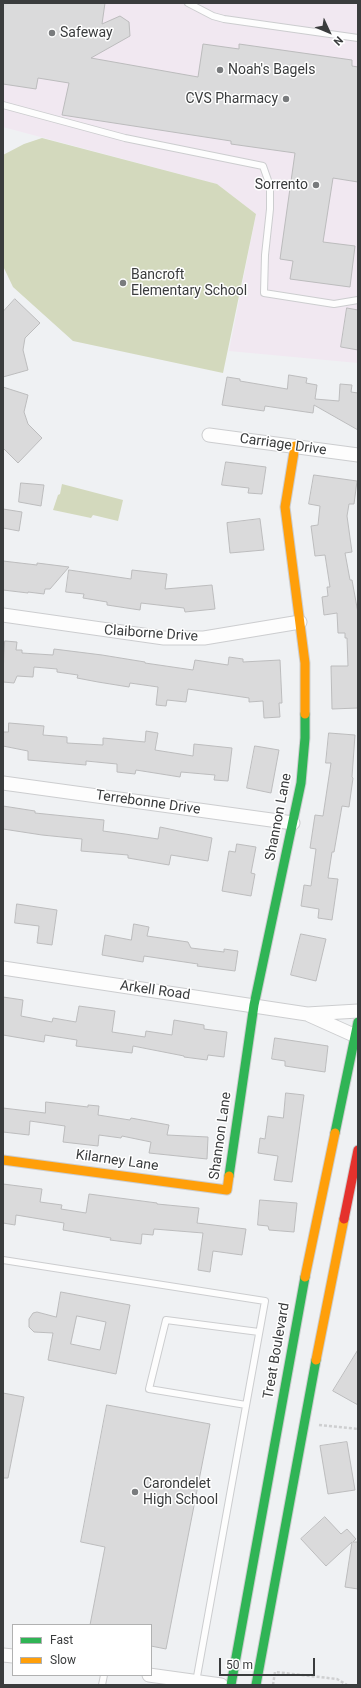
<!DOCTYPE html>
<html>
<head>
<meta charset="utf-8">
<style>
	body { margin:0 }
	#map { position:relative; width:361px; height:1688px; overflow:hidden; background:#eff1f3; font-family:Roboto,sans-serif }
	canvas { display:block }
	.frame { position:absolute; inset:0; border:4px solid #3a3c3d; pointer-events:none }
	.legend { position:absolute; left:12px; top:1624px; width:140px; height:52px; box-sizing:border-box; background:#fff; border:1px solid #b0b1b1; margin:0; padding:5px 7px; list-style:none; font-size:12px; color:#3a3c3d }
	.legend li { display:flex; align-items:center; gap:8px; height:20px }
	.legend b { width:20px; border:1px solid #b0b1b1 }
	.north { position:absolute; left:309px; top:12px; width:40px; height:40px; -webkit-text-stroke:3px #fff; paint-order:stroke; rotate:134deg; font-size:11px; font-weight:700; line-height:16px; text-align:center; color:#3a3c3d }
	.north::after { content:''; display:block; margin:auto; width:14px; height:18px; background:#3a3c3d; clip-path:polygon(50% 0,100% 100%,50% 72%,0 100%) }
	.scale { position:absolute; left:219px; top:1658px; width:96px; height:18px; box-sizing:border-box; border:2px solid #3a3c3d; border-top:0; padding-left:5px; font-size:12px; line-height:14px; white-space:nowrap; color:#3a3c3d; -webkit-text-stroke:3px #fff; paint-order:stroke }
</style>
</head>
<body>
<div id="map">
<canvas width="361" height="1688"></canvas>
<div class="frame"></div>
<ul class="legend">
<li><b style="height:5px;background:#30b455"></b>Fast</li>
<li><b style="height:5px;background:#ff9f0a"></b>Slow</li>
</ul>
<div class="north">N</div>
<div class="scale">50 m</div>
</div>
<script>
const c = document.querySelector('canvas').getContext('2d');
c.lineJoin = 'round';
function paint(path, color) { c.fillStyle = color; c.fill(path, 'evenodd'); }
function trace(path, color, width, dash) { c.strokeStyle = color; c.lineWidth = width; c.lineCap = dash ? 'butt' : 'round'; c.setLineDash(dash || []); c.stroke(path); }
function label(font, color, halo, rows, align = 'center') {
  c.font = font + ' Roboto,sans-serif'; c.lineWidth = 3; c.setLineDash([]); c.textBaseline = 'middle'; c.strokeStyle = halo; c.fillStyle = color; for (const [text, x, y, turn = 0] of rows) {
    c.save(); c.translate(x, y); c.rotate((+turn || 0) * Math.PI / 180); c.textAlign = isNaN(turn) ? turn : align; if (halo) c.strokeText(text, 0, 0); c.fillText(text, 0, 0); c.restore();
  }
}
const commercial = new Path2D(`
	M3 3H358V363L229 351 256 214 217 184 3 127Z`);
const green = new Path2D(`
	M42 138 217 184 256 214 223 373 73 341 13 287 3 266V155L24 144Z
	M62 484 123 500 118 521 93 515 91 518 53 510 58 495 60 494Z`);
const building = new Path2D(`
	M3 3H105L102 24 120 16 129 22 130 36 91 58 198 77 203 44 239 49V44L352 60V66L358 67V182L333 178 323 242 355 246 350 287 290 279 293 261 280 259 295 153 231 144V141L62 115 69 83 38 78 36 89 3 84Z
	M15 299 40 323 25 338 23 350 28 370 3 377V312Z
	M347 308 358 310V350L341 347Z
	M289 375 307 378 306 383 317 385 315 399 339 401 340 384 352 385 351 392 358 393V430L314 405 313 413 265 406 264 411 222 405 227 377 240 379V381L287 389Z
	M3 387 28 395 24 412 28 424 42 438 18 463 3 448Z
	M226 462 266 467 262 494 248 493 249 488 222 485Z
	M314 475 357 481 354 504H349L347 516 352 552 345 553 350 580H352L358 613V708L332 709 331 666H348L347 638H345V633H338L337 613 324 615 322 597 328 596 327 587H330L325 555 315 556 311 526 318 525 320 506 309 504Z
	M21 483 44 485 41 506 19 502Z
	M3 509 22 512 19 531 3 528Z
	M260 519 264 550 230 553 227 523Z
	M3 561 37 565V563L69 567 50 589H45L44 594 28 592V593L3 590Z
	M69 570 131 579 132 570 167 574 165 589 212 585 215 609 185 612 184 608 141 603 140 610 107 605V602L83 598 84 594 66 592Z
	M5 641 17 642 16 650H22V653L53 655 54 649 102 655 145 662V663L193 670 195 660 228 665 229 657 243 659V662L280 660 282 703H279L280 717 264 718 263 701 249 702V698L188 689 186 702 167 700 166 706 156 705 158 687 130 683 129 687 98 682 77 678 78 675 57 672V669L34 667 33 677 17 676 14 683 3 682Z
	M9 723 44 726 43 735 67 737V743L103 745V738L145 742 146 731 158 733 155 750 193 756 194 744 232 748 228 781 214 780 215 775 181 772 180 777 136 770 135 774 117 772V764L86 761V765L28 760V751L3 746V732H8Z
	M329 733 355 735 352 777 353 778 349 807 342 806 334 852H332L328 878 338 879 332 920 318 918 319 909 301 906 304 885 311 886 316 849 310 848 315 815 323 816 331 763H326Z
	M255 746 279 750 271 793 247 788Z
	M3 806 35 811V813L104 820 103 831 125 834 158 839 160 827 212 838 208 861 171 855 169 865 128 858V855L81 851 82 839 42 835 3 829Z
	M237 844 256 847 251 873 255 874 251 896 222 891 229 851 235 852Z
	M17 904 57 910 52 945 37 943 39 926 15 923Z
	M134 924 149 927 147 936 188 942 191 948 224 952V949L238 951 235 971 197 966 198 964 144 956 143 962 102 955 105 935 131 940Z
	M301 934 326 939 316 981 291 975Z
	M3 997 23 1000 21 1016 52 1022 53 1018 76 1022 79 1006 115 1011 112 1032 145 1037 146 1031 172 1035 174 1020 204 1025V1029L227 1032 224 1057 208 1055 207 1060 184 1057V1056L133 1046 132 1053 76 1046 77 1040 45 1035 44 1042 3 1035Z
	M275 1038 328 1046 325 1072 285 1066V1061L272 1059Z
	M286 1093 304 1095 292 1182 274 1180 278 1156 258 1153 260 1138 265 1139 268 1116 283 1118Z
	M46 1102 88 1107V1105L99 1106 98 1115 130 1120 131 1118 169 1125 167 1135 208 1137 207 1159 149 1153 151 1142 122 1136 121 1138 99 1135 98 1146 63 1142 65 1126 30 1121 29 1135 3 1132V1108L45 1113Z
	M3 1184 42 1189 40 1202 62 1205 61 1209 86 1213 89 1194 157 1203V1204L199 1208 197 1223 246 1229 242 1255 213 1251 210 1272 198 1270 203 1233 154 1229 153 1235 142 1234 141 1244 110 1240 111 1238 63 1230 64 1223 16 1215 15 1225 3 1223Z
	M260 1200 297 1203 294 1232 269 1230 268 1226 258 1225Z
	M61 1292 130 1305 116 1374 48 1360 53 1333 34 1332 29 1327V1319L33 1313 37 1312 56 1317ZM77 1316 106 1322 100 1350 71 1344Z
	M358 1350V1405L333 1391Z
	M3 1393 24 1397 8 1478H3Z
	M107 1405 210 1424 166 1649 151 1646V1625H90L105 1547 81 1542Z
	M347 1442 355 1490 328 1494 320 1446Z
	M325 1517 341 1534 347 1529 356 1539 353 1542H358V1589L345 1587 352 1542 326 1566 301 1539Z`);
const path = new Path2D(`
	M319 1425 358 1429
	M273 1685 275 1672 337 1679 347 1685`);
const lane = new Path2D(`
	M188 3 213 16 224 19 358 38
	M3 105 125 138 263 166 270 186V209L265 255 264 293 334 304 358 300
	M3 1260 265 1301 196 1682
	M246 1405 149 1389 166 1320 259 1332
	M102 1685 104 1675`);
const street = new Path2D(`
	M209 435 358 455
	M3 615 164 638H204L300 622
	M3 783 293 823
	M3 968 307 1014 358 1011
	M309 1015 358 1037
	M3 1655 13 1656
	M149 1675 221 1685`);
const fast = new Path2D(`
	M335 1133 358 1022
	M229 1176 254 1005 301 783 305 738V714
	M231 1685 305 1277
	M256 1685 316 1360`);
const slow = new Path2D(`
	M295 446 285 507 305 663V714
	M3 1160 227 1190 229 1176
	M305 1277 335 1133
	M316 1360 344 1219`);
const jam = new Path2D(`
	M344 1219 358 1150`);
const markers = [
	[52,33,4,"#797b7d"],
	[220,70,4,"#797b7d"],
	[286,99,4,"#797b7d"],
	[316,185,4,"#797b7d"],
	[123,283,4,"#797b7d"],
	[135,1492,4,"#797b7d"]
];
const poiNames = [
	["Safeway",60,33],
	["Noah's Bagels",228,70],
	["CVS Pharmacy",278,99,"right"],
	["Sorrento",308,185,"right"],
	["Bancroft",131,275],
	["Elementary School",131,291],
	["Carondelet",143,1484],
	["High School",143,1500]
];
const streetNames = [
	["Carriage Drive",283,445,8],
	["Claiborne Drive",151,634,4],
	["Terrebonne Drive",148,803,8],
	["Shannon Lane",279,817,-79],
	["Arkell Road",155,991,8],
	["Shannon Lane",221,1136,-82],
	["Kilarney Lane",117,1161,8],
	["Treat Boulevard",277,1351,-80]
];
paint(commercial, '#f1e8f1');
paint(green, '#d3d9bd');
paint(building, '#dadadb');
trace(building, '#bcbcbd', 1);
trace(lane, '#cccdcf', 8);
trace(street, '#cccdcf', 15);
trace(fast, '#cccdcf', 11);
trace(slow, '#cccdcf', 11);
trace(jam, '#cccdcf', 11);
trace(path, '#cecfd0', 2.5, [3, 2]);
trace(lane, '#fdfdfd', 6);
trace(street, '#fdfdfd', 13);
trace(fast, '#30b455', 9);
trace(slow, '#ff9f0a', 9);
trace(jam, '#e5322d', 9);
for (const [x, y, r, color] of markers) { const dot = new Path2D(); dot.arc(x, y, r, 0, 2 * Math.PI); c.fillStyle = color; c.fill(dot); trace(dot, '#fff', 1.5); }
label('14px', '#3a3c3d', '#fff', poiNames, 'left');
label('14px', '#3a3c3d', '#fff', streetNames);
</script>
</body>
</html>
